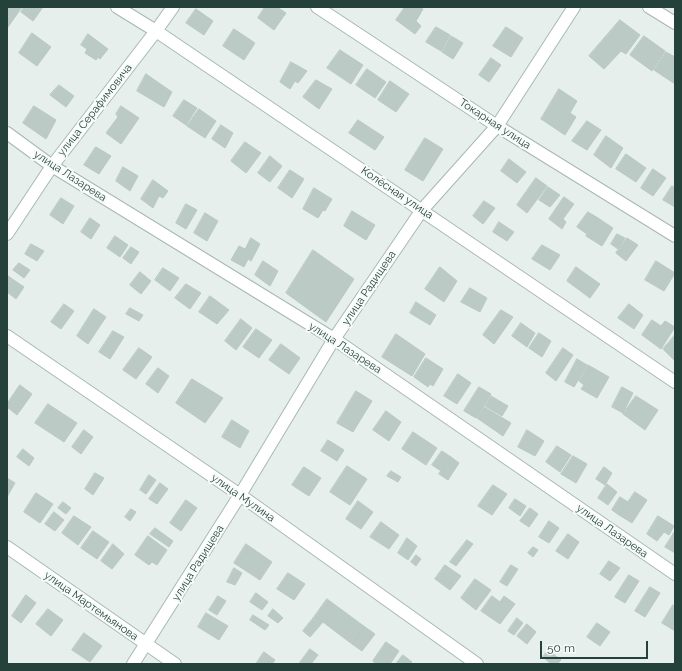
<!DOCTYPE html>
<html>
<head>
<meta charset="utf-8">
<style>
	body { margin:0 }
	#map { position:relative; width:682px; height:671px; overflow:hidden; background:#e6efeb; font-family:Raleway,sans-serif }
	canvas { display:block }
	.frame { position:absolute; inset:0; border:8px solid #24423a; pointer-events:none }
	.scale { position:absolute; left:540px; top:641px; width:108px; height:18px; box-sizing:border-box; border:2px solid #24423a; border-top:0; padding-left:5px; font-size:12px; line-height:14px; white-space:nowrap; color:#24423a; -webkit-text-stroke:3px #f7fbf9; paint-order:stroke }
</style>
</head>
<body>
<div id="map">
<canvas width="682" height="671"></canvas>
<div class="frame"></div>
<div class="scale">50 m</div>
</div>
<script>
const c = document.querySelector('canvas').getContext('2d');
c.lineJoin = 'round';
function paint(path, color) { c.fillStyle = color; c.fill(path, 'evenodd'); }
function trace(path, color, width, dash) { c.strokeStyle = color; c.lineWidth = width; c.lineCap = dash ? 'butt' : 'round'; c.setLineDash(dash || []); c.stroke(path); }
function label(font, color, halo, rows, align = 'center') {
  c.font = font + ' Raleway,sans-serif'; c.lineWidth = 4; c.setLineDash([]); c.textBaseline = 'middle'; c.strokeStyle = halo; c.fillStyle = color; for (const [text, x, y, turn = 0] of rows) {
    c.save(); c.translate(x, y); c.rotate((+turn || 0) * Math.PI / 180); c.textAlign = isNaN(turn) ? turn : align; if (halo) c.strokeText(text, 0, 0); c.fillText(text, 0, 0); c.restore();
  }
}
const building = new Path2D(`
	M7 7H22L8 27 7 26Z
	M24 7H43L33 21 21 12Z
	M265 7H277L286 13 274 30 258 18Z
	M405 7H419L423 9 416 21 421 26 415 34 396 20Z
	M196 9 213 21 204 35 186 23Z
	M620 20 640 35 626 54 621 51 604 69 589 56Z
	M436 27 450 35 441 51 426 42Z
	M506 27 523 38 511 57 493 46Z
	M234 29 255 43 244 60 223 46Z
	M32 33 51 47 37 66 19 53Z
	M88 34 108 49 100 59 98 57 96 60 85 53 87 49 81 45Z
	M451 36 463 43 453 59 442 52Z
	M644 36 665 51 652 71 630 55Z
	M340 50 363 65 351 84 327 68Z
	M666 52 675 57V84L654 70Z
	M491 58 501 65 489 82 479 75Z
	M291 62 307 71 298 83 295 81 290 89 280 82Z
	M367 69 386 82 375 98 356 85Z
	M146 74 172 92 164 107 137 91Z
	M316 80 332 89 319 109 303 97Z
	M390 81 409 94 396 112 378 100Z
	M59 85 74 96 66 107 50 95Z
	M559 89 577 101 570 113 576 117 565 135 541 119Z
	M184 100 197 108 186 125 173 116Z
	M34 106 56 120 46 139 23 123Z
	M121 106 139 118 121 144 106 133 118 117 116 114Z
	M199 109 216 121 205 138 187 126Z
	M358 120 384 137 375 150 349 133Z
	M587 121 601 130 587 150 572 141Z
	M221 125 233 133 225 148 212 139Z
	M606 136 623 148 611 168 594 155Z
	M425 138 443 149 423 181 405 170Z
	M245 142 261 153 246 173 231 161Z
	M96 147 111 156 99 174 84 165Z
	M626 154 646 168 636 182 616 169Z
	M270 156 282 166 270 182 258 173Z
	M509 159 526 172 517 183 501 171Z
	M123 167 138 176 130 191 116 181Z
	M653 169 666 178 653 196 641 188Z
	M290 170 304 179 292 198 278 188Z
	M536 178 547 186 527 213 517 205Z
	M153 180 168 191 163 198 159 196 153 208 141 199Z
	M672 186 675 188V207L663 200Z
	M548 187 560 195 550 207 539 200Z
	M314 188 332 199 325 211 323 210 318 218 303 209Z
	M564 197 574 204 563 219 566 222 562 229 549 219Z
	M61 198 74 206 63 224 50 215Z
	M484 201 495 208 483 224 473 216Z
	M186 204 197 210 186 229 176 223Z
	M352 211 375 225 366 240 344 226Z
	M588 212 598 218 587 234 577 227Z
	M205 213 218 221 207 241 194 233Z
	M90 218 100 225 91 239 81 232Z
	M598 218 613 228 602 246 586 236Z
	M499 222 514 232 507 241 493 232Z
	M617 234 625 238 618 249 611 244Z
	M115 236 128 245 120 257 107 248Z
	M251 238 260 244 251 261 248 259 244 267 231 260 239 246 245 249Z
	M627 238 638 245 626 261 616 253Z
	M31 244 44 251 37 261 25 254Z
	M542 245 560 255 550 270 532 259Z
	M131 247 139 252 131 264 123 258Z
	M313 250 354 279 326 322 286 293Z
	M263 261 278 271 270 286 255 275Z
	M656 261 675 273 664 291 645 280Z
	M19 263 30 270 24 278 13 270Z
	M440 267 457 281 444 302 425 289Z
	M576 267 600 284 590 298 567 281Z
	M163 268 179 278 170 291 155 280Z
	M140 272 151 281 141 294 130 285Z
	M8 276 24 287 16 299 7 292Z
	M186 284 201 293 190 309 175 298Z
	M470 288 487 298 480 312 461 302Z
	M210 296 229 310 217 324 199 312Z
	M416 302 436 315 430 325 410 313Z
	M64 304 74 311 61 329 51 322Z
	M629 304 643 315 634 329 618 318Z
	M130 308 143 315 139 321 126 314Z
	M94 309 106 317 88 344 77 336Z
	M501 310 513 317 494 344 483 335Z
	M241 319 252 328 236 350 225 341Z
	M652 320 661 326 665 321 675 327 661 349 642 335Z
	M521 323 535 333 527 347 512 336Z
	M256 329 272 340 259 358 243 347Z
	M113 331 124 337 110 359 99 352Z
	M539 333 551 341 542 357 529 348Z
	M396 334 425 354 412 376 382 357Z
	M675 335V361L663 349Z
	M281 344 300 358 289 374 269 360Z
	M139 348 152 357 136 379 123 370Z
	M563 348 573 355 556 381 546 373Z
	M426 358 443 369 433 386 430 384 428 387 414 377Z
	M577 359 587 365 574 387 565 382Z
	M588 365 609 377 597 398 581 389 584 385 579 381Z
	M158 368 169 376 158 393 146 384Z
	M458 374 471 383 457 404 444 396Z
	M192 379 223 398 205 423 176 403Z
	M20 385 32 394 17 415 7 407V404Z
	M479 387 491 394 476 418 464 411Z
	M622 387 633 393 623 413 612 407Z
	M356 391 372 401 353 432 337 423Z
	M491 396 508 406 502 416 485 406Z
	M636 396 658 410 645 430 623 414Z
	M48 404 77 423 64 442 35 423Z
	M484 407 511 423 503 436 477 418Z
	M386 411 401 422 389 441 373 430Z
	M232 420 249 431 240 448 222 437Z
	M84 430 93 437 81 454 72 447Z
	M527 430 544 441 535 456 518 447Z
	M413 432 437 448 426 465 402 449Z
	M328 440 344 450 337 461 321 451Z
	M557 446 571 455 560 472 546 462Z
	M23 449 34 458 29 466 17 457Z
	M442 451 451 457 441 471 432 465Z
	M573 456 587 464 576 483 561 474Z
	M451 457 459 463 448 480 439 474Z
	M347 466 367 479 350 505 330 492Z
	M304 467 321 478 309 496 292 485Z
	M604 467 612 473 605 485 596 479Z
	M391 471 401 477 398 482 387 476Z
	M95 473 104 478 93 495 85 489Z
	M149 475 156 480 146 494 140 490Z
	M7 478 15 483 7 497Z
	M160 483 168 489 157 504 149 499Z
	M607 484 617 492 608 505 598 498Z
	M493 485 507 494 492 515 478 506Z
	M635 492 647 500 632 523 619 515Z
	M36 493 53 504 40 523 24 512Z
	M620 497 628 502 619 515 612 510Z
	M515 499 526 506 520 516 509 508Z
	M186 500 197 508 181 531 170 523Z
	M358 501 373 512 361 529 346 519Z
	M63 502 71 508 66 514 58 508Z
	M530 508 538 514 529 527 520 521Z
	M131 509 136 512 130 521 125 517Z
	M54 512 64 520 55 531 45 524Z
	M74 516 91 527 78 545 62 533Z
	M658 516 674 526 669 535 664 532 657 541 647 534Z
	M549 521 559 528 549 543 539 537Z
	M381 522 399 535 389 549 370 537Z
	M155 528 173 541 169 547 150 534Z
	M93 531 109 542 97 559 81 548Z
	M675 531V553L665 547Z
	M568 534 579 542 568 559 556 551Z
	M148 536 167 550 157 565 152 562 149 565 135 555Z
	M407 538 417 546 408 560 398 553Z
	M467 540 473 544 456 566 450 562Z
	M113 544 124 554 112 569 101 561Z
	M246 544 272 562 260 580 234 563Z
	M533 547 538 550 533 557 528 553Z
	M416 555 421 559 416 566 411 562Z
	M609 561 620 568 610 581 600 574Z
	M445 565 461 576 450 590 435 579Z
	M511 565 518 569 507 586 500 582Z
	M234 568 242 573 235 585 227 582Z
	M288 573 305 584 294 600 277 589Z
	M629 575 639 581 625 603 615 597Z
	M475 579 491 590 476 610 461 598Z
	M650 587 660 593 645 617 635 611Z
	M256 593 268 602 262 610 250 602Z
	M26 595 36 603 21 623 12 616Z
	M218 596 226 601 217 615 209 610Z
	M492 596 500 602 504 596 515 604 500 624 481 611Z
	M327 599 365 627 352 644 315 616Z
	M673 605 675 606V631L662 623Z
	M48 609 63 620 51 636 36 624Z
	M273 609 283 618 278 623 268 616Z
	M206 613 228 626 219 640 198 627Z
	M253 615 269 625 265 630 250 620Z
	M315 616 323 622 310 637 303 631Z
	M517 618 523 623 514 635 508 631Z
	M597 623 610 632 600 646 587 637Z
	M527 624 536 632 527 644 517 636Z
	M365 627 375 634 362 651 352 644Z
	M84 633 102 646 90 662 72 650Z
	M386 642 399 651 390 664H376L373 661Z
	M310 649 318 655 311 664H299Z
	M548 650 561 660 557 664H551L543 657Z
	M264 652 275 660 272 664H256Z
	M403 655 412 662 410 664H396Z`);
const minor = new Path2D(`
	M117 7 156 31 675 382
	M317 7 497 126 675 236
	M649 7 675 23
	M7 133 52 166 334 339 675 574
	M7 234 52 166 156 31 173 7
	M7 336 240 495 477 664
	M7 547 175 664
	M133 664 240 495 334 339 422 210 497 126 574 7`);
const streetNames = [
	["улица Серафимовича",95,110,-52],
	["Токарная улица",495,124,33],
	["улица Лазарева",70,176,33],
	["Колёсная улица",397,193,34],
	["улица Радищева",369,288,-56],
	["улица Лазарева",345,348,33],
	["улица Мулина",243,498,35],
	["улица Лазарева",612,531,35],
	["улица Радищева",198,563,-58],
	["улица Мартемьянова",91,606,35]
];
paint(building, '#bbcac4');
trace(building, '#b8c9c2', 1);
trace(minor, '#a8b8b2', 14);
trace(minor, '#fff', 12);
label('11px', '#24423a', '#f7fbf9', streetNames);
</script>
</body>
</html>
